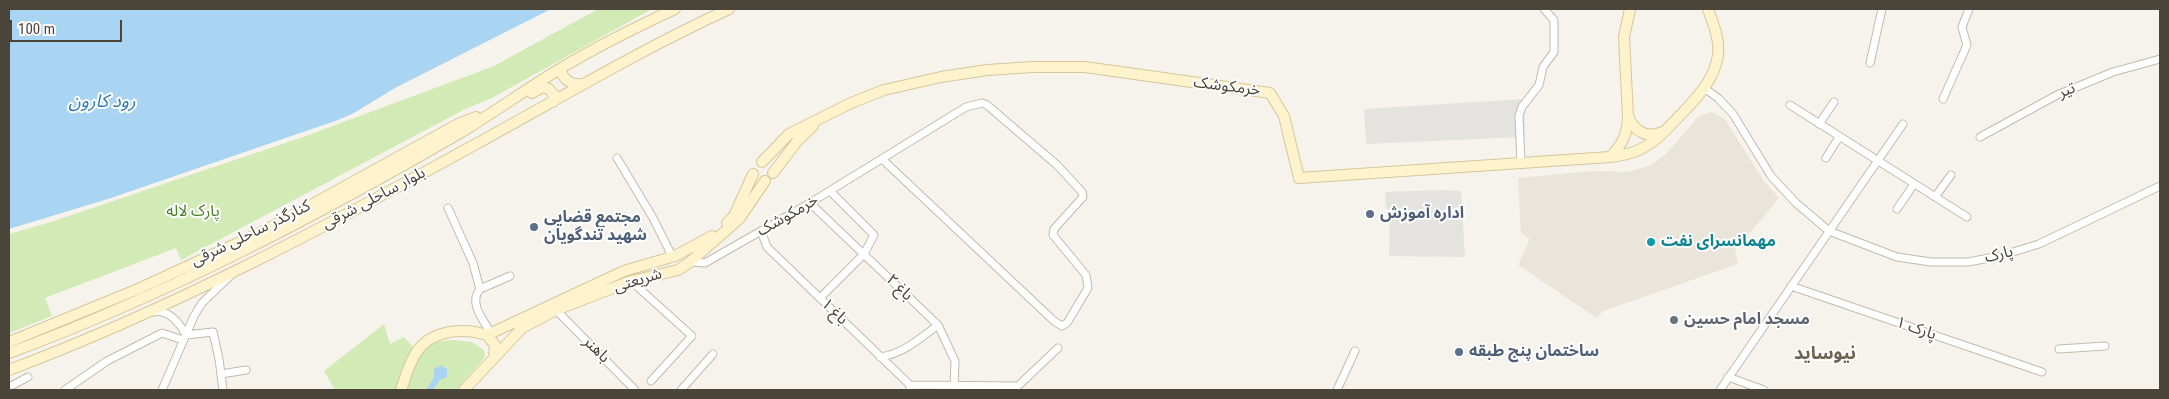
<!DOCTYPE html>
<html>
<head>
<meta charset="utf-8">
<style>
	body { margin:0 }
	#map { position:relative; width:2169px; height:399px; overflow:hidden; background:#f6f3ec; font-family:"Roboto Condensed",sans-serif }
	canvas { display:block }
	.frame { position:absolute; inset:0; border:10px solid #4b4439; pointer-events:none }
	.scale { position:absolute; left:10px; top:20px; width:112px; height:22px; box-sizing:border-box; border:2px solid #4b4439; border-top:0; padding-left:6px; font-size:15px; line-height:18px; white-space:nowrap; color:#4b4439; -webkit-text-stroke:4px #fff; paint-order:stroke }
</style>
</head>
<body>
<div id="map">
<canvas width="2169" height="399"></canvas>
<div class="frame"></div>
<div class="scale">100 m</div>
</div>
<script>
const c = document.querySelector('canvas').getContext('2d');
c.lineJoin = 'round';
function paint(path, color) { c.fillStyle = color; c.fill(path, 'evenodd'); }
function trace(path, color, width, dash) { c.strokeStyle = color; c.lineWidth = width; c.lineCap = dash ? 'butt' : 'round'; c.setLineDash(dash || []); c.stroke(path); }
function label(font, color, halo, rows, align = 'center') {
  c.font = font + ' "Roboto Condensed","Noto Sans Arabic",sans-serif'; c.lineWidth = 4; c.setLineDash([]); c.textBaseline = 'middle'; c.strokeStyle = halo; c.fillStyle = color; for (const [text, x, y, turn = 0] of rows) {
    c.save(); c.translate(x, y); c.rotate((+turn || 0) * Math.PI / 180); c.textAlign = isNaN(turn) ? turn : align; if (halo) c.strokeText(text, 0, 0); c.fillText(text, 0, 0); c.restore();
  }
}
const residential = new Path2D(`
	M1711 112 1724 118 1764 181 1779 198 1735 251 1738 264 1603 311 1597 318 1518 265 1530 239 1521 233 1518 178 1591 171 1627 172 1649 166 1666 154 1699 116Z`);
const green = new Path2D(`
	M598 9H652L490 99 467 108 181 260 176 248 45 298 52 316 9 333V234L51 222 306 136 494 66Z
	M384 324 390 344 404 337 414 348 409 356 395 390H335L324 371Z
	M453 340 472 342 484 350 485 357 456 390H405L419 355 432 342Z`);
const parking = new Path2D(`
	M1524 99 1525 137 1366 144 1364 109Z
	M1441 190 1461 191 1465 257 1389 256 1390 210 1386 209 1385 192Z`);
const water = new Path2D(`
	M9 9H551L395 88 354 113 338 120 108 199 9 229Z
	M441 365 447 369V377L440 380 433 390H426L434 377V369Z`);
const street = new Path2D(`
	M1870 63 1882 9
	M1704 88 1718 98 1733 114 1771 176 1796 203 1829 231 1897 257 1931 262H1968L2000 256 2039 244 2160 186
	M1943 99 1967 45 1962 27 1969 9
	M1790 105 1967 217
	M1819 124 1834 102
	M1980 137 2057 95 2113 72 2160 59
	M617 158 653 218 672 256
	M1826 158 1839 137
	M1521 163 1519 116 1522 107 1539 85 1543 67 1554 52V20L1544 9
	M1935 197 1951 175
	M810 203 938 325 955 361 954 390
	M448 208 473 263 480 289C468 303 484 321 491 333
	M1897 209 1914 184
	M761 231 767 247 910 385V390
	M690 262 705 263 810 203 966 107 982 103 987 105 1057 165 1082 192 1083 197 1054 229 1053 235 1086 275 1088 288 1067 323 1062 326 1054 321 882 159
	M631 281 692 336 651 381
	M1791 286 2042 372
	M480 289 510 276
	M820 298 864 254 874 235 830 191
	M556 310 635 390
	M152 312C169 309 179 322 186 335
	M186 335 213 332 219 359 223 390
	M2059 349 2105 346
	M880 357C903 354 919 339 938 325
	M221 374 246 370
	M1728 377 1764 390
	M910 385 1018 386 1058 348
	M9 387 28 377
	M65 390 107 361 162 333 183 340
	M162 390 194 316 202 303 230 276
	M681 390 713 354
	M1337 390 1355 351
	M1720 390 1903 124`);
const secondary = new Path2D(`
	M1630 9 1624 37 1628 116C1635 133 1648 139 1665 131 1685 109 1714 86 1718 55 1720 40 1713 23 1708 9
	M560 69C564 81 571 85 583 84
	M532 93 542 87 549 89 554 95 553 102
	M1610 157C1622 145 1627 135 1628 117
	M762 162 789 134 851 103 884 90 941 77 987 70 1033 67H1085L1270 93 1284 116 1299 178 1610 157C1635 154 1646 149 1665 131
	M773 173 798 140 813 126
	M727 223 734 216 753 174
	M487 335 624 271 675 256 712 236
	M9 342 138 289 264 231 460 123 476 117
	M9 353C166 295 315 217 460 133 493 113 525 90 558 70 596 47 636 27 675 9
	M494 358 522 328 556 310 631 281 678 270 690 262 739 219 765 181
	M9 370C171 309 324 228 476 144 560 98 642 49 729 9
	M401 390C405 378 409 364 416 353 430 330 463 327 487 335L495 345 494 358 464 390`);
const markers = [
	[1370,214,5,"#5c6f8a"],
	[534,227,5,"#5c6f8a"],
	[1651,242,5,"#0f9aa8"],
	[1674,320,5,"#6b7280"],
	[1459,352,5,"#5c6f8a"]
];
const streetNames = [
	["خرمکوشک",1227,87,7],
	["تیر",2067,91,-23],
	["بلوار ساحلی شرقی",374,199,-28],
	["خرمکوشک",788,216,-30],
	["کنارگذر ساحلی شرقی",251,234,-26],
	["پارک",1999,255,-13],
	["شریعتی",638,281,-17],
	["باغ ۲",899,288,44],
	["باغ ۱",834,312,44],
	["پارک ۱",1916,329,19],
	["باهنر",596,350,45]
];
const parkNames = [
	["پارک لاله",193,212]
];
const serviceNames = [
	["اداره آموزش",1380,214],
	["مجتمع قضایی",544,218],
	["شهید تندگویان",544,236],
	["ساختمان پنج طبقه",1469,352]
];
const cultureNames = [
	["مهمانسرای نفت",1661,242]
];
const worshipNames = [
	["مسجد امام حسین",1684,320]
];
const waterNames = [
	["رود کارون",102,102]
];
const neighbourhoodNames = [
	["نیوساید",1825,354]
];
paint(residential, '#eae5da');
paint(green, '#d2eab5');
paint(parking, '#e5e3e0');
paint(water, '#a9d4f2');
trace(street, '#c2bbae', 9);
trace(secondary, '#d6c79b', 12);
trace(street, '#fff', 7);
trace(secondary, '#fff3cd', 10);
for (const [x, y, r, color] of markers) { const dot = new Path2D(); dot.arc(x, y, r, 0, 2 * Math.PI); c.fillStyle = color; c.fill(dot); trace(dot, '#fff', 2); }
label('16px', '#4b4439', '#fff', streetNames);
label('16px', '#4a7f2a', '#fff', parkNames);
label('bold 16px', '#4e5e75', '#fff', serviceNames, 'left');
label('bold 16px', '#0d838f', '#fff', cultureNames, 'left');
label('bold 16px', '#5b616d', '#fff', worshipNames, 'left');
label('italic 18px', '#2e7ab2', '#fff', waterNames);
label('bold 18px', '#6e6250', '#fff', neighbourhoodNames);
</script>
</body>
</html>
